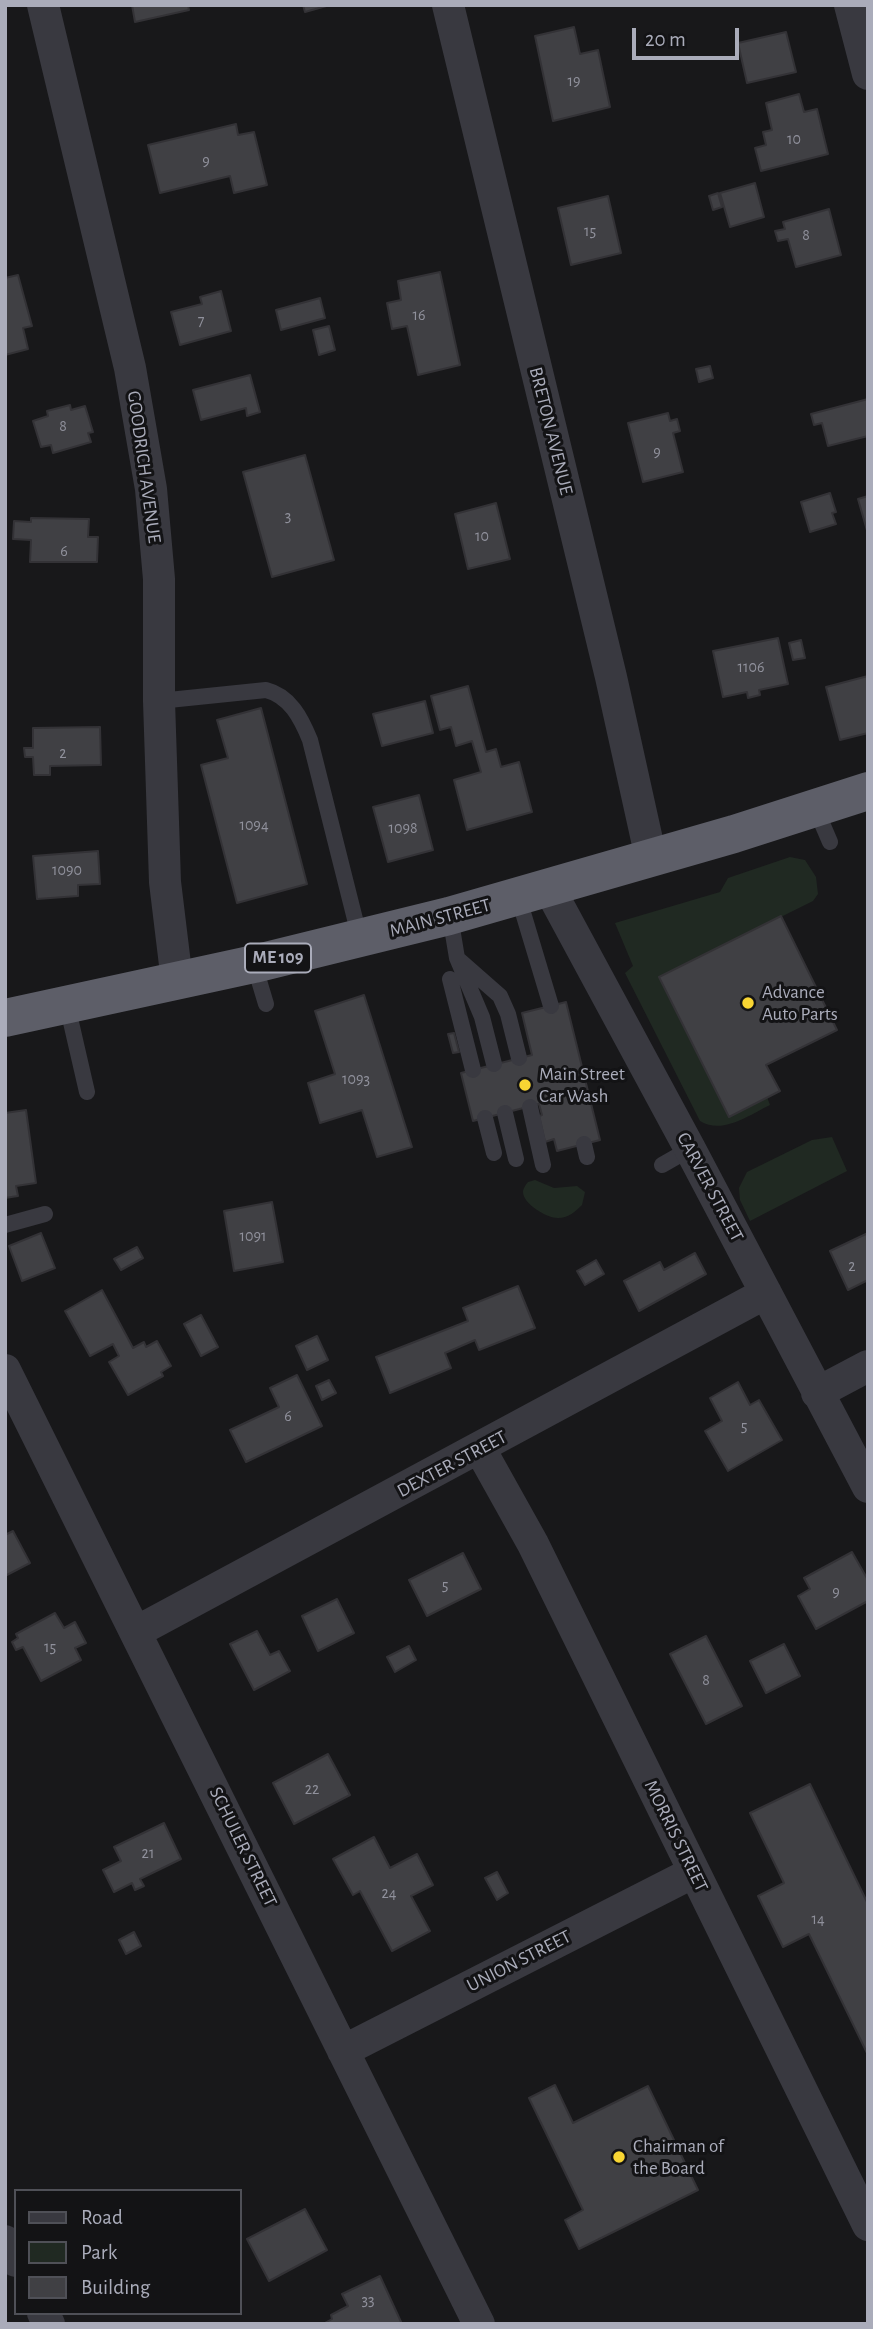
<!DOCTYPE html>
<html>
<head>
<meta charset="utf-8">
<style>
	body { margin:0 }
	#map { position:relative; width:873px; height:2329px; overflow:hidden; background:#18181a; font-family:"Alegreya Sans",sans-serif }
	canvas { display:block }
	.frame { position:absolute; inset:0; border:7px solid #aaacba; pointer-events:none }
	.legend { position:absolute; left:14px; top:2189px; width:228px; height:126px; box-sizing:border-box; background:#131315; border:2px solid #4f5057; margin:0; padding:9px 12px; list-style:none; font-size:21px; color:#aaacba }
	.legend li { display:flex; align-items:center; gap:14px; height:35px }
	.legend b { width:35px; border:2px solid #4f5057 }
	.scale { position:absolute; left:632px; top:28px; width:107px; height:32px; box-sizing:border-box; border:4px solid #aaacba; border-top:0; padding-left:9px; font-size:21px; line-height:24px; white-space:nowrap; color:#aaacba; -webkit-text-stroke:5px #131315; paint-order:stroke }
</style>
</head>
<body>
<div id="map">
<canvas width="873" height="2329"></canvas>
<div class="frame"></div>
<ul class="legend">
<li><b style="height:9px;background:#393940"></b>Road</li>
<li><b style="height:19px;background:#202922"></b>Park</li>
<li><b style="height:19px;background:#404044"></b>Building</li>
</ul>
<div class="scale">20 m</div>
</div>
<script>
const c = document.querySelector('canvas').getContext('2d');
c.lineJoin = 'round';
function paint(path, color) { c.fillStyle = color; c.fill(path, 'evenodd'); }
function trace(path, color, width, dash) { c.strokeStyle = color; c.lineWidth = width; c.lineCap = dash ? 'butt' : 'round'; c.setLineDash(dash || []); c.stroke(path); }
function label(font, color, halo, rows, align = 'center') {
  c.font = font + ' "Alegreya Sans",sans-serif'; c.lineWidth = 6; c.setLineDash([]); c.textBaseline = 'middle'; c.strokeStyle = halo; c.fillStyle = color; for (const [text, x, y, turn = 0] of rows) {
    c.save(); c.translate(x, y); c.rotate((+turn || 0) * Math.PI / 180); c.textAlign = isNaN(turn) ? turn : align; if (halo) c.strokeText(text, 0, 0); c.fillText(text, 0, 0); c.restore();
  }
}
const green = new Path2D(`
	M790 857 805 860 816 877 818 894 813 901 660 977 767 1097 770 1105C749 1115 723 1135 700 1121L625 973 633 966 615 923 720 892 728 878Z
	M832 1137 847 1171 750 1221 740 1200 739 1188 747 1172 812 1140Z
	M535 1180 554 1188 577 1186 585 1192 582 1205C575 1212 568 1218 558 1218 547 1218 523 1204 523 1192 523 1189 526 1184 528 1182Z`);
const building = new Path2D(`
	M132 5H188L189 10 135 22Z
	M303 5H330L305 12Z
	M574 27 580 54 598 50 610 107 553 121 535 36Z
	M786 32 796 72 747 83 738 43Z
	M799 94 804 112 817 109 828 154 761 171 755 148 766 145 763 132 772 130 766 103Z
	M236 124 238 135 254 132 267 185 234 193 230 176 160 193 148 145Z
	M755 183 764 217 730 227 720 193Z
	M718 193 722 207 713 210 709 196Z
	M608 196 621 253 571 265 558 208Z
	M829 209 841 255 796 267 788 239 778 241 775 231 785 229 783 222Z
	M440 272 460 365 418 375 407 326 392 329 387 303 401 300 398 281Z
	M18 275 32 326 23 328 28 349 5 355V278Z
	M221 291 231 331 180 345 171 312 202 304 200 297Z
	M320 298 325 318 281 330 276 310Z
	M329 326 335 350 319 355 313 330Z
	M710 366 713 378 699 382 696 369Z
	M250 375 260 412 247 416 246 408 201 420 193 390Z
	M868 399V436L828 446 822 423 814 425 811 414Z
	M70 405 71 410 85 406 93 432 88 433 91 442 53 453 51 445 41 447 33 421 48 416 47 411Z
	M668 413 670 421 677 419 680 431 673 433 683 472 643 482 628 423Z
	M305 455 334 560 272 577 243 472Z
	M830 493 836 512 832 513 836 524 810 532 801 502Z
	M868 496V534L858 499Z
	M496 503 510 559 468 569 455 514Z
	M31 518 89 519 88 537H98L97 562H30L31 540 13 539 14 521 31 522Z
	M778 638 788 684 759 690 760 695 748 698 747 692 723 697 713 651Z
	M801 640 805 658 793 660 789 643Z
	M868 676V733L840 740 826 687Z
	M468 686 486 752 496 749 501 767 519 762 532 812 467 830 454 780 481 772 472 741 456 746 451 727 440 730 431 696Z
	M425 701 433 733 382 746 373 714Z
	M261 708 307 884 237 903 201 765 228 758 217 720Z
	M100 727 101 765 50 766V775H34L33 757H25L24 748H33V728Z
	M419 795 433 850 388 862 373 807Z
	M98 851 100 884 78 885V896L37 899 33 856Z
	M781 916 837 1030 766 1065 780 1091 729 1117 659 977Z
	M364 995 412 1147 377 1157 362 1110 320 1123 308 1083 335 1074 315 1011Z
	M566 1002 600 1140 557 1151 554 1139 545 1142 539 1116 542 1115 539 1104 473 1121 461 1073 532 1055 522 1013Z
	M454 1033 459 1052 453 1053 448 1034Z
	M26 1110 36 1183 16 1186 18 1196 5 1198V1113Z
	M272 1202 283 1262 234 1271 224 1211Z
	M41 1233 55 1268 22 1281 9 1246Z
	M868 1233V1280L848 1290 830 1251Z
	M137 1247 143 1258 121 1270 114 1259Z
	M695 1253 706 1274 639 1311 624 1281 660 1262 664 1270Z
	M596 1260 604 1274 585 1285 577 1271Z
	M518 1286 535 1328 479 1350 475 1340 445 1353 451 1368 390 1393 376 1357 468 1321 463 1308Z
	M102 1290 133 1348 144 1342 146 1347 157 1341 171 1366 161 1372 163 1376 128 1395 109 1362 119 1356 113 1344 90 1356 65 1311Z
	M201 1315 218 1347 201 1356 184 1324Z
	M317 1336 328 1360 307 1370 296 1346Z
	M297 1375 322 1426 246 1462 230 1430 279 1407 270 1388Z
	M329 1380 336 1393 322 1400 316 1386Z
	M738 1382 750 1405 759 1400 782 1440 728 1471 705 1431 722 1421 710 1398Z
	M13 1531 30 1563 5 1576V1535Z
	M852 1552 868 1580V1601L816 1629 798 1596 810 1589 804 1578Z
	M463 1553 481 1589 427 1616 409 1580Z
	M337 1599 354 1633 318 1651 302 1616Z
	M55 1613 64 1628 75 1622 86 1643 75 1648 81 1660 41 1681 23 1647 16 1650 12 1642 18 1638 16 1634Z
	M257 1631 270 1655 279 1651 290 1671 254 1690 230 1644Z
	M706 1636 742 1706 706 1724 670 1654Z
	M784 1644 800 1676 766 1693 750 1661Z
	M409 1646 416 1660 395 1672 387 1657Z
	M328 1754 350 1795 294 1824 273 1783Z
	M810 1784 868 1904V2055L809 1934 783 1947 758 1896 784 1883 750 1813Z
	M164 1823 181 1859 140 1879 144 1886 135 1890 132 1883 114 1892 103 1870 121 1861 114 1847Z
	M374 1837 390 1868 417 1854 433 1885 411 1896 430 1931 392 1951 360 1891 353 1895 333 1859Z
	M497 1872 508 1893 497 1900 485 1878Z
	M134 1932 141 1946 126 1954 119 1940Z
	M555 2085 573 2123 648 2086 698 2190 579 2249 565 2220 583 2210 529 2098Z
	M305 2209 327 2250 269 2281 247 2239Z
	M380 2276 402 2324H323L332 2319 331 2315 348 2306 342 2294Z`);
const service = new Path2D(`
	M159 701 266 690C290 696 301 718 310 740L360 939
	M815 807 830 842
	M518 896 551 1006
	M450 916 457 958 482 1017 494 1064
	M459 960 500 996 508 1014 519 1058
	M254 964 266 1004
	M450 979 473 1070
	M67 1005 87 1092
	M530 1107 543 1165
	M505 1113 516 1159
	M485 1118 494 1153
	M584 1144 587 1157
	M662 1165 690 1149
	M5 1225 45 1214`);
const minor = new Path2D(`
	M43 5 130 368 151 489 159 579V701L165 882 177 981
	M448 5 611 677 651 858
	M850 5 868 74
	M549 888 690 1149 868 1487
	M5 1370 479 2324
	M817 1393 868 1366
	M480 1449 533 1544 868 2225
	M136 1632 766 1293
	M343 2051 694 1872
	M5 2241 16 2261
	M43 2313 49 2324`);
const trunk = new Path2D(`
	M5 1018 254 964 449 916 734 834 868 791`);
const markers = [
	[748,1003,7,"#f8d533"],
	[525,1085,7,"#f8d533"],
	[619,2157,7,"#f8d533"]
];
const numberNames = [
	["19",574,81],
	["10",794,139],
	["9",206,161],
	["15",590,231],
	["8",806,235],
	["16",419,315],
	["7",201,321],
	["8",63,426],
	["9",657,452],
	["3",288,516],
	["10",482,536],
	["6",64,551],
	["1106",751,667],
	["2",63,753],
	["1094",254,825],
	["1098",403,828],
	["1090",67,870],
	["1093",356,1079],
	["1091",253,1236],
	["2",852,1266],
	["6",288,1416],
	["5",744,1426],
	["5",445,1585],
	["9",836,1592],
	["15",50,1647],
	["8",706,1680],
	["22",312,1789],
	["21",148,1853],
	["24",389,1893],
	["14",818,1919],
	["33",368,2300]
];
const shields = [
	[278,958,66]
];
const shieldNames = [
	["ME 109",278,958]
];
const streetNames = [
	["BRETON AVENUE",551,431,76],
	["GOODRICH AVENUE",144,467,82],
	["MAIN STREET",440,918,-15],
	["CARVER STREET",710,1187,62],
	["DEXTER STREET",452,1464,-28],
	["MORRIS STREET",676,1836,64],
	["SCHULER STREET",243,1847,64],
	["UNION STREET",519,1961,-27]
];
const poiNames = [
	["Advance",762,992],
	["Auto Parts",762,1014],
	["Main Street",539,1074],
	["Car Wash",539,1096],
	["Chairman of",633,2146],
	["the Board",633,2168]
];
paint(green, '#202922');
paint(building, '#404044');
trace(building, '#333236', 2);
trace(service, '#393940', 16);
trace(minor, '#393940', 32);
trace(trunk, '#5d5e68', 38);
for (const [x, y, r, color] of markers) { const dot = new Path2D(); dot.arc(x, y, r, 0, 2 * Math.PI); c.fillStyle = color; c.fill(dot); trace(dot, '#131315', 2.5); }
label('16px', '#90919c', null, numberNames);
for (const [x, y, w] of shields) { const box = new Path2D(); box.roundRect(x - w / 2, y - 14.5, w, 29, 5); c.fillStyle = '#131315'; c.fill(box); trace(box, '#aaacba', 2); }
label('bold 18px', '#aaacba', null, shieldNames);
label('19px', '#aaacba', '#131315', streetNames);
label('19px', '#aaacba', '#131315', poiNames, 'left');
</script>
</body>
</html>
